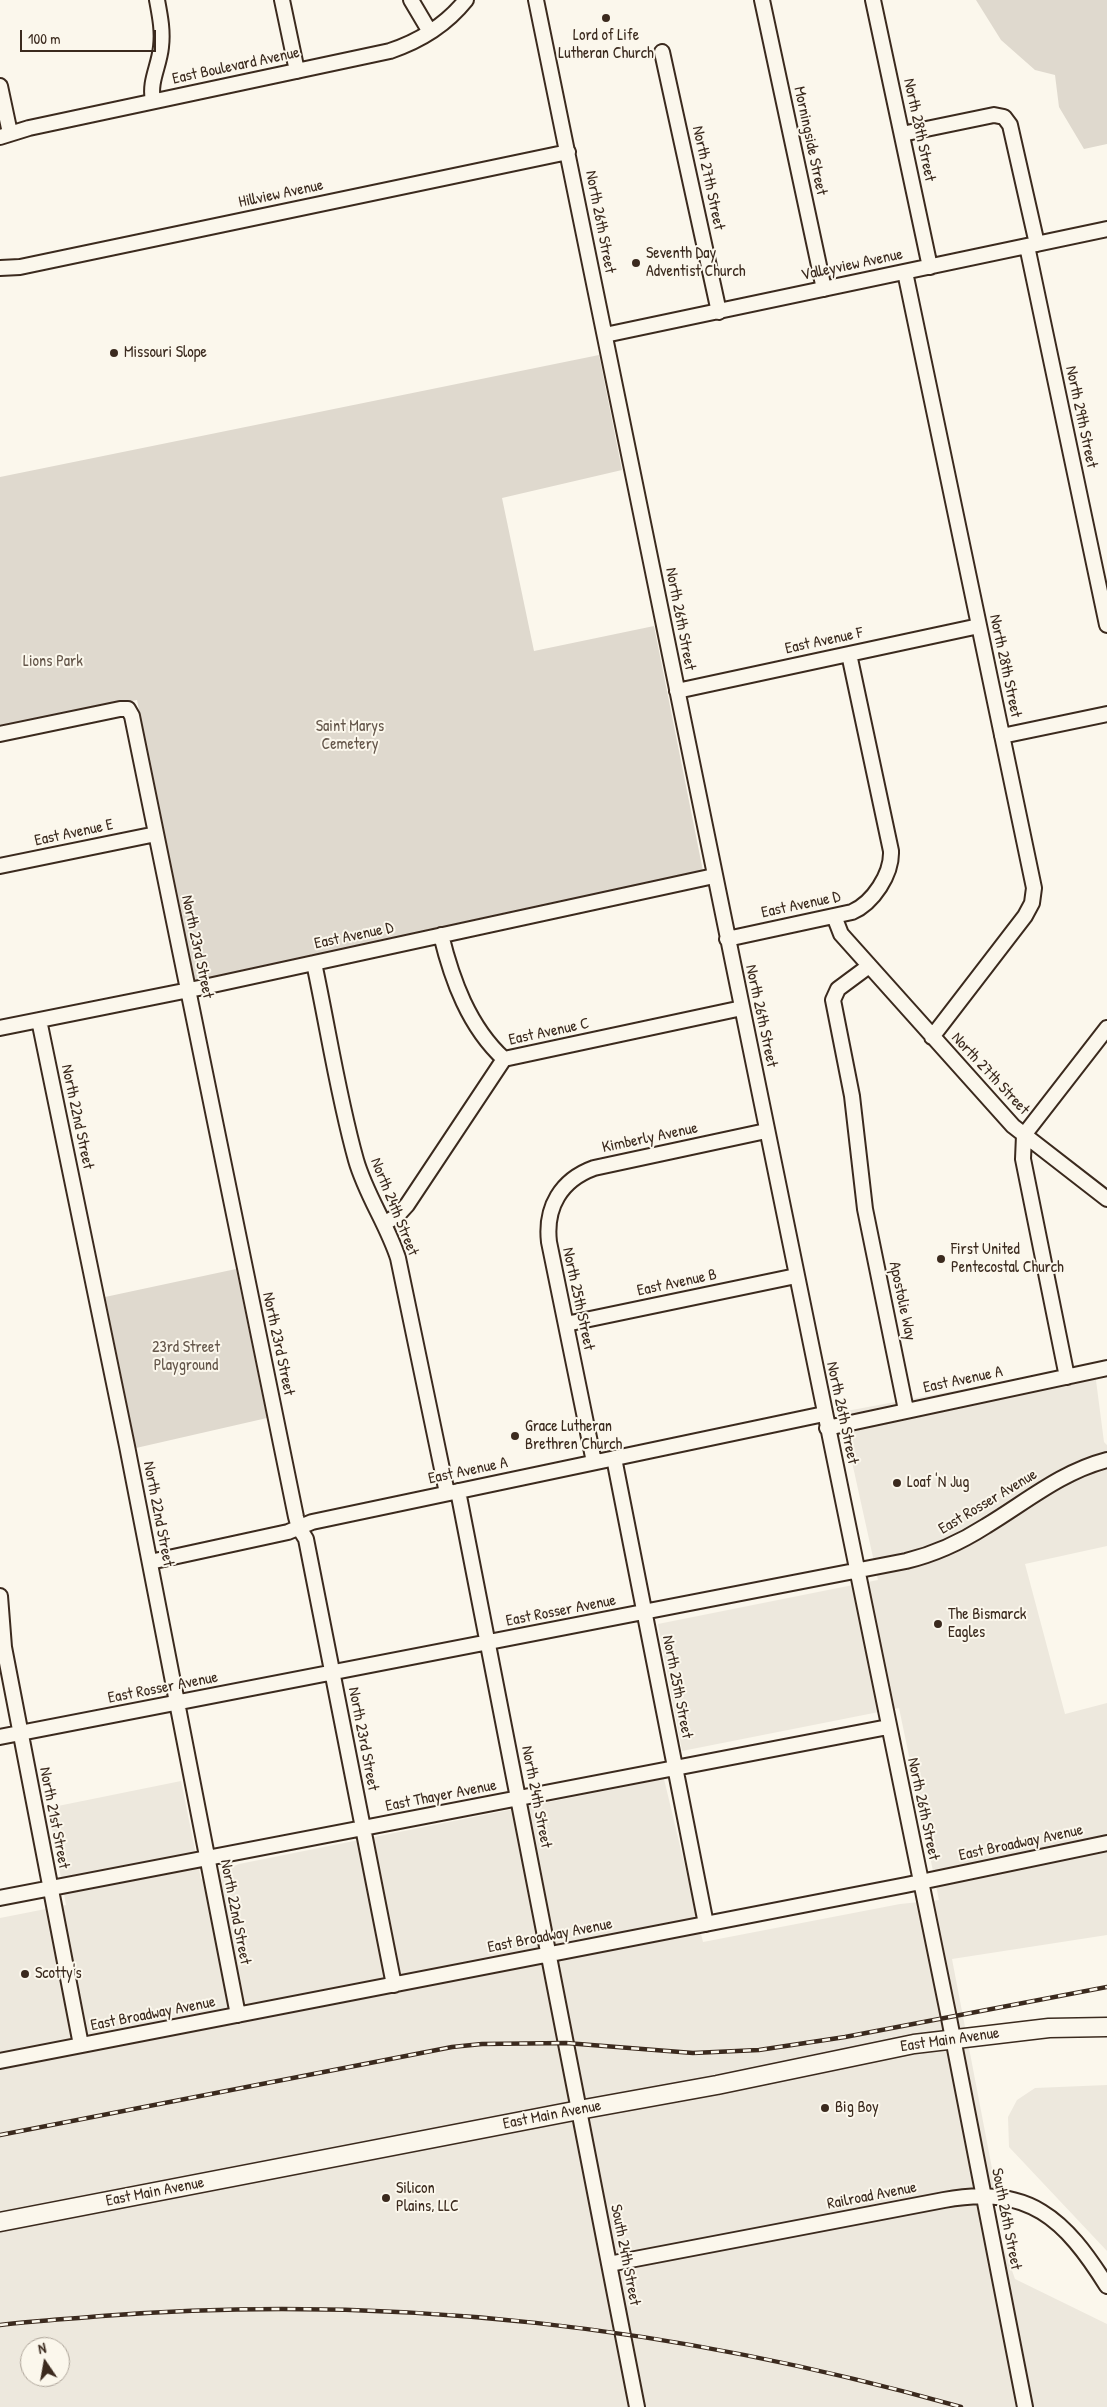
<!DOCTYPE html>
<html>
<head>
<meta charset="utf-8">
<style>
	body { margin:0 }
	#map { position:relative; width:1107px; height:2407px; overflow:hidden; background:#fbf7ec; font-family:"Patrick Hand",sans-serif }
	canvas { display:block }
	.north { position:absolute; left:20px; top:2337px; width:50px; height:50px; box-sizing:border-box; background:#fbf7ec; border:1px solid #aea59a; border-radius:50%; rotate:348deg; font-size:14px; font-weight:700; line-height:20px; text-align:center; color:#3b2a1e }
	.north::after { content:''; display:block; margin:auto; width:18px; height:22px; background:#3b2a1e; clip-path:polygon(50% 0,100% 100%,50% 72%,0 100%) }
	.scale { position:absolute; left:20px; top:30px; width:136px; height:22px; box-sizing:border-box; border:2px solid #3b2a1e; border-top:0; padding-left:6px; font-size:15px; line-height:18px; white-space:nowrap; color:#3b2a1e; -webkit-text-stroke:4px #fbf7ec; paint-order:stroke }
</style>
</head>
<body>
<div id="map">
<canvas width="1107" height="2407"></canvas>
<div class="north">N</div>
<div class="scale">100 m</div>
</div>
<script>
const c = document.querySelector('canvas').getContext('2d');
c.lineJoin = 'round';
function paint(path, color) { c.fillStyle = color; c.fill(path, 'evenodd'); }
function trace(path, color, width, dash) { c.strokeStyle = color; c.lineWidth = width; c.lineCap = dash ? 'butt' : 'round'; c.setLineDash(dash || []); c.stroke(path); }
function label(font, color, halo, rows, align = 'center') {
  c.font = font + ' "Patrick Hand",sans-serif'; c.lineWidth = 4; c.setLineDash([]); c.textBaseline = 'middle'; c.strokeStyle = halo; c.fillStyle = color; for (const [text, x, y, turn = 0] of rows) {
    c.save(); c.translate(x, y); c.rotate((+turn || 0) * Math.PI / 180); c.textAlign = isNaN(turn) ? turn : align; if (halo) c.strokeText(text, 0, 0); c.fillText(text, 0, 0); c.restore();
  }
}
const built = new Path2D(`
	M1094 1365 1104 1442 1107 1445V1546L1025 1564 1065 1714 1107 1703V1935L952 1959 995 2184 989 2206 1015 2279 1107 2324V2407H0V1918L66 1905 48 1808 181 1781 201 1879 239 1864 664 1779 703 1942 900 1904 939 1900 899 1708 682 1751 658 1624 878 1580 841 1412ZM30 2347H60V2377H30Z
	M1107 2085V2251L1009 2147 1008 2117 1017 2100 1035 2088Z`);
const green = new Path2D(`
	M976 0H1107V144L1084 149 1059 107 1055 75 1035 70 1001 40Z
	M599 355 622 470 502 498 534 651 654 626 703 871 193 981 137 700 0 728V477Z
	M236 1269 267 1418 136 1448 105 1297Z`);
const minor = new Path2D(`
	M282 0 297 71
	M411 0 430 32
	M536 0 949 2018 1025 2407
	M762 0 824 289
	M873 0 930 267
	M662 52 719 312
	M0 86 10 133
	M153 101C149 81 159 67 161 47 163 31 160 16 157 0
	M902 134 994 115 1004 117 1010 125 1037 244
	M0 137 29 128 390 51C420 41 446 25 466 0
	M1027 246 1107 625
	M0 268 20 267 568 152
	M905 272 1034 888 1032 903 1025 916 932 1037
	M605 335 1107 229
	M677 691 979 626
	M0 734 120 709H128L132 716 296 1517 299 1528 306 1539 394 1985
	M1002 736 1107 714
	M0 866 156 834
	M834 916 841 934 1013 1126 1107 1199
	M441 935C452 980 469 1027 504 1059
	M727 939 852 912C873 903 892 874 891 851L849 654
	M314 963C328 1028 338 1096 356 1160 366 1195 387 1224 398 1258L447 1493
	M869 966 838 989 833 1000 852 1096 865 1209 906 1410
	M39 1020 127 1446 238 2015
	M0 1028 199 988 714 876
	M385 1223 397 1216 407 1205 504 1059 742 1008
	M566 1324 796 1276
	M1067 1377 1023 1159 1024 1135 1107 1028
	M827 1428 1107 1368
	M614 1458 706 1924
	M594 1462 549 1242C545 1207 561 1180 594 1168L766 1131
	M458 1491 637 2407
	M150 1562 288 1532 312 1522 824 1414
	M0 1596 4 1647 81 2045
	M0 1737 906 1561C935 1554 961 1542 986 1526 1026 1502 1061 1472 1107 1460
	M0 1898 888 1727
	M0 2061 906 1885 1107 1843
	M609 2264 944 2200C1029 2184 1065 2219 1107 2286`);
const major = new Path2D(`
	M0 2222 579 2110 717 2085 914 2044 1049 2028 1107 2027`);
const rail = new Path2D(`
	M0 2135 452 2047 482 2044 566 2043 693 2053 759 2050 845 2037 1107 1987
	M0 2325C34 2321 68 2319 102 2316 396 2293 678 2327 961 2407`);
const markers = [
	[606,18,5,"#3b2a1e"],
	[636,263,5,"#3b2a1e"],
	[114,353,5,"#3b2a1e"],
	[941,1259,5,"#3b2a1e"],
	[515,1436,5,"#3b2a1e"],
	[897,1483,5,"#3b2a1e"],
	[938,1624,5,"#3b2a1e"],
	[25,1974,5,"#3b2a1e"],
	[825,2108,5,"#3b2a1e"],
	[386,2198,5,"#3b2a1e"]
];
const poiNames = [
	["Lord of Life",606,36,"center"],
	["Lutheran Church",606,54,"center"],
	["Seventh Day",646,254],
	["Adventist Church",646,272],
	["Missouri Slope",124,353],
	["First United",951,1250],
	["Pentecostal Church",951,1268],
	["Grace Lutheran",525,1427],
	["Brethren Church",525,1445],
	["Loaf 'N Jug",907,1483],
	["The Bismarck",948,1615],
	["Eagles",948,1633],
	["Scotty's",35,1974],
	["Big Boy",835,2108],
	["Silicon",396,2189],
	["Plains, LLC",396,2207]
];
const streetNames = [
	["East Boulevard Avenue",236,66,-12],
	["North 28th Street",919,130,78],
	["Morningside Street",810,141,78],
	["North 27th Street",708,178,78],
	["Hillview Avenue",281,194,-12],
	["North 26th Street",600,222,79],
	["Valleyview Avenue",852,265,-12],
	["North 29th Street",1081,417,78],
	["North 26th Street",680,619,79],
	["East Avenue F",824,641,-12],
	["North 28th Street",1005,666,78],
	["East Avenue E",74,833,-12],
	["East Avenue D",801,905,-12],
	["East Avenue D",354,936,-12],
	["North 23rd Street",197,947,78],
	["North 26th Street",761,1016,78],
	["East Avenue C",549,1032,-12],
	["North 27th Street",990,1074,47],
	["North 22nd Street",77,1117,78],
	["Kimberly Avenue",650,1138,-12],
	["North 24th Street",394,1207,68],
	["East Avenue B",677,1283,-12],
	["North 25th Street",578,1299,78],
	["Apostolie Way",902,1301,78],
	["North 23rd Street",278,1344,78],
	["East Avenue A",963,1380,-12],
	["North 26th Street",842,1413,78],
	["East Avenue A",468,1471,-12],
	["East Rosser Avenue",988,1502,-31],
	["North 22nd Street",158,1514,79],
	["East Rosser Avenue",561,1611,-11],
	["North 25th Street",677,1687,79],
	["East Rosser Avenue",163,1688,-11],
	["North 23rd Street",363,1739,79],
	["East Thayer Avenue",441,1796,-11],
	["North 24th Street",536,1797,79],
	["North 26th Street",923,1809,78],
	["North 21st Street",54,1818,79],
	["East Broadway Avenue",1021,1843,-12],
	["North 22nd Street",235,1912,79],
	["East Broadway Avenue",550,1936,-11],
	["East Broadway Avenue",153,2014,-11],
	["East Main Avenue",950,2040,-8],
	["East Main Avenue",552,2115,-11],
	["East Main Avenue",155,2192,-11],
	["Railroad Avenue",872,2196,-11],
	["South 26th Street",1006,2219,79],
	["South 24th Street",625,2255,79]
];
const parkNames = [
	["Lions Park",53,662],
	["Saint Marys",350,727],
	["Cemetery",350,745],
	["23rd Street",186,1348],
	["Playground",186,1366]
];
paint(built, '#ede8dd');
paint(green, '#dfd9ce');
trace(minor, '#3b2a1e', 18);
trace(major, '#3b2a1e', 21);
trace(minor, '#fbf7ec', 14);
trace(major, '#fbf7ec', 18);
trace(rail, '#3b2a1e', 4.5);
trace(rail, '#fbf7ec', 2.5, [8]);
for (const [x, y, r, color] of markers) { const dot = new Path2D(); dot.arc(x, y, r, 0, 2 * Math.PI); c.fillStyle = color; c.fill(dot); trace(dot, '#fbf7ec', 2); }
label('16px', '#3b2a1e', '#fbf7ec', poiNames, 'left');
label('16px', '#3b2a1e', '#fbf7ec', streetNames);
label('16px', '#64564a', '#fbf7ec', parkNames);
</script>
</body>
</html>
